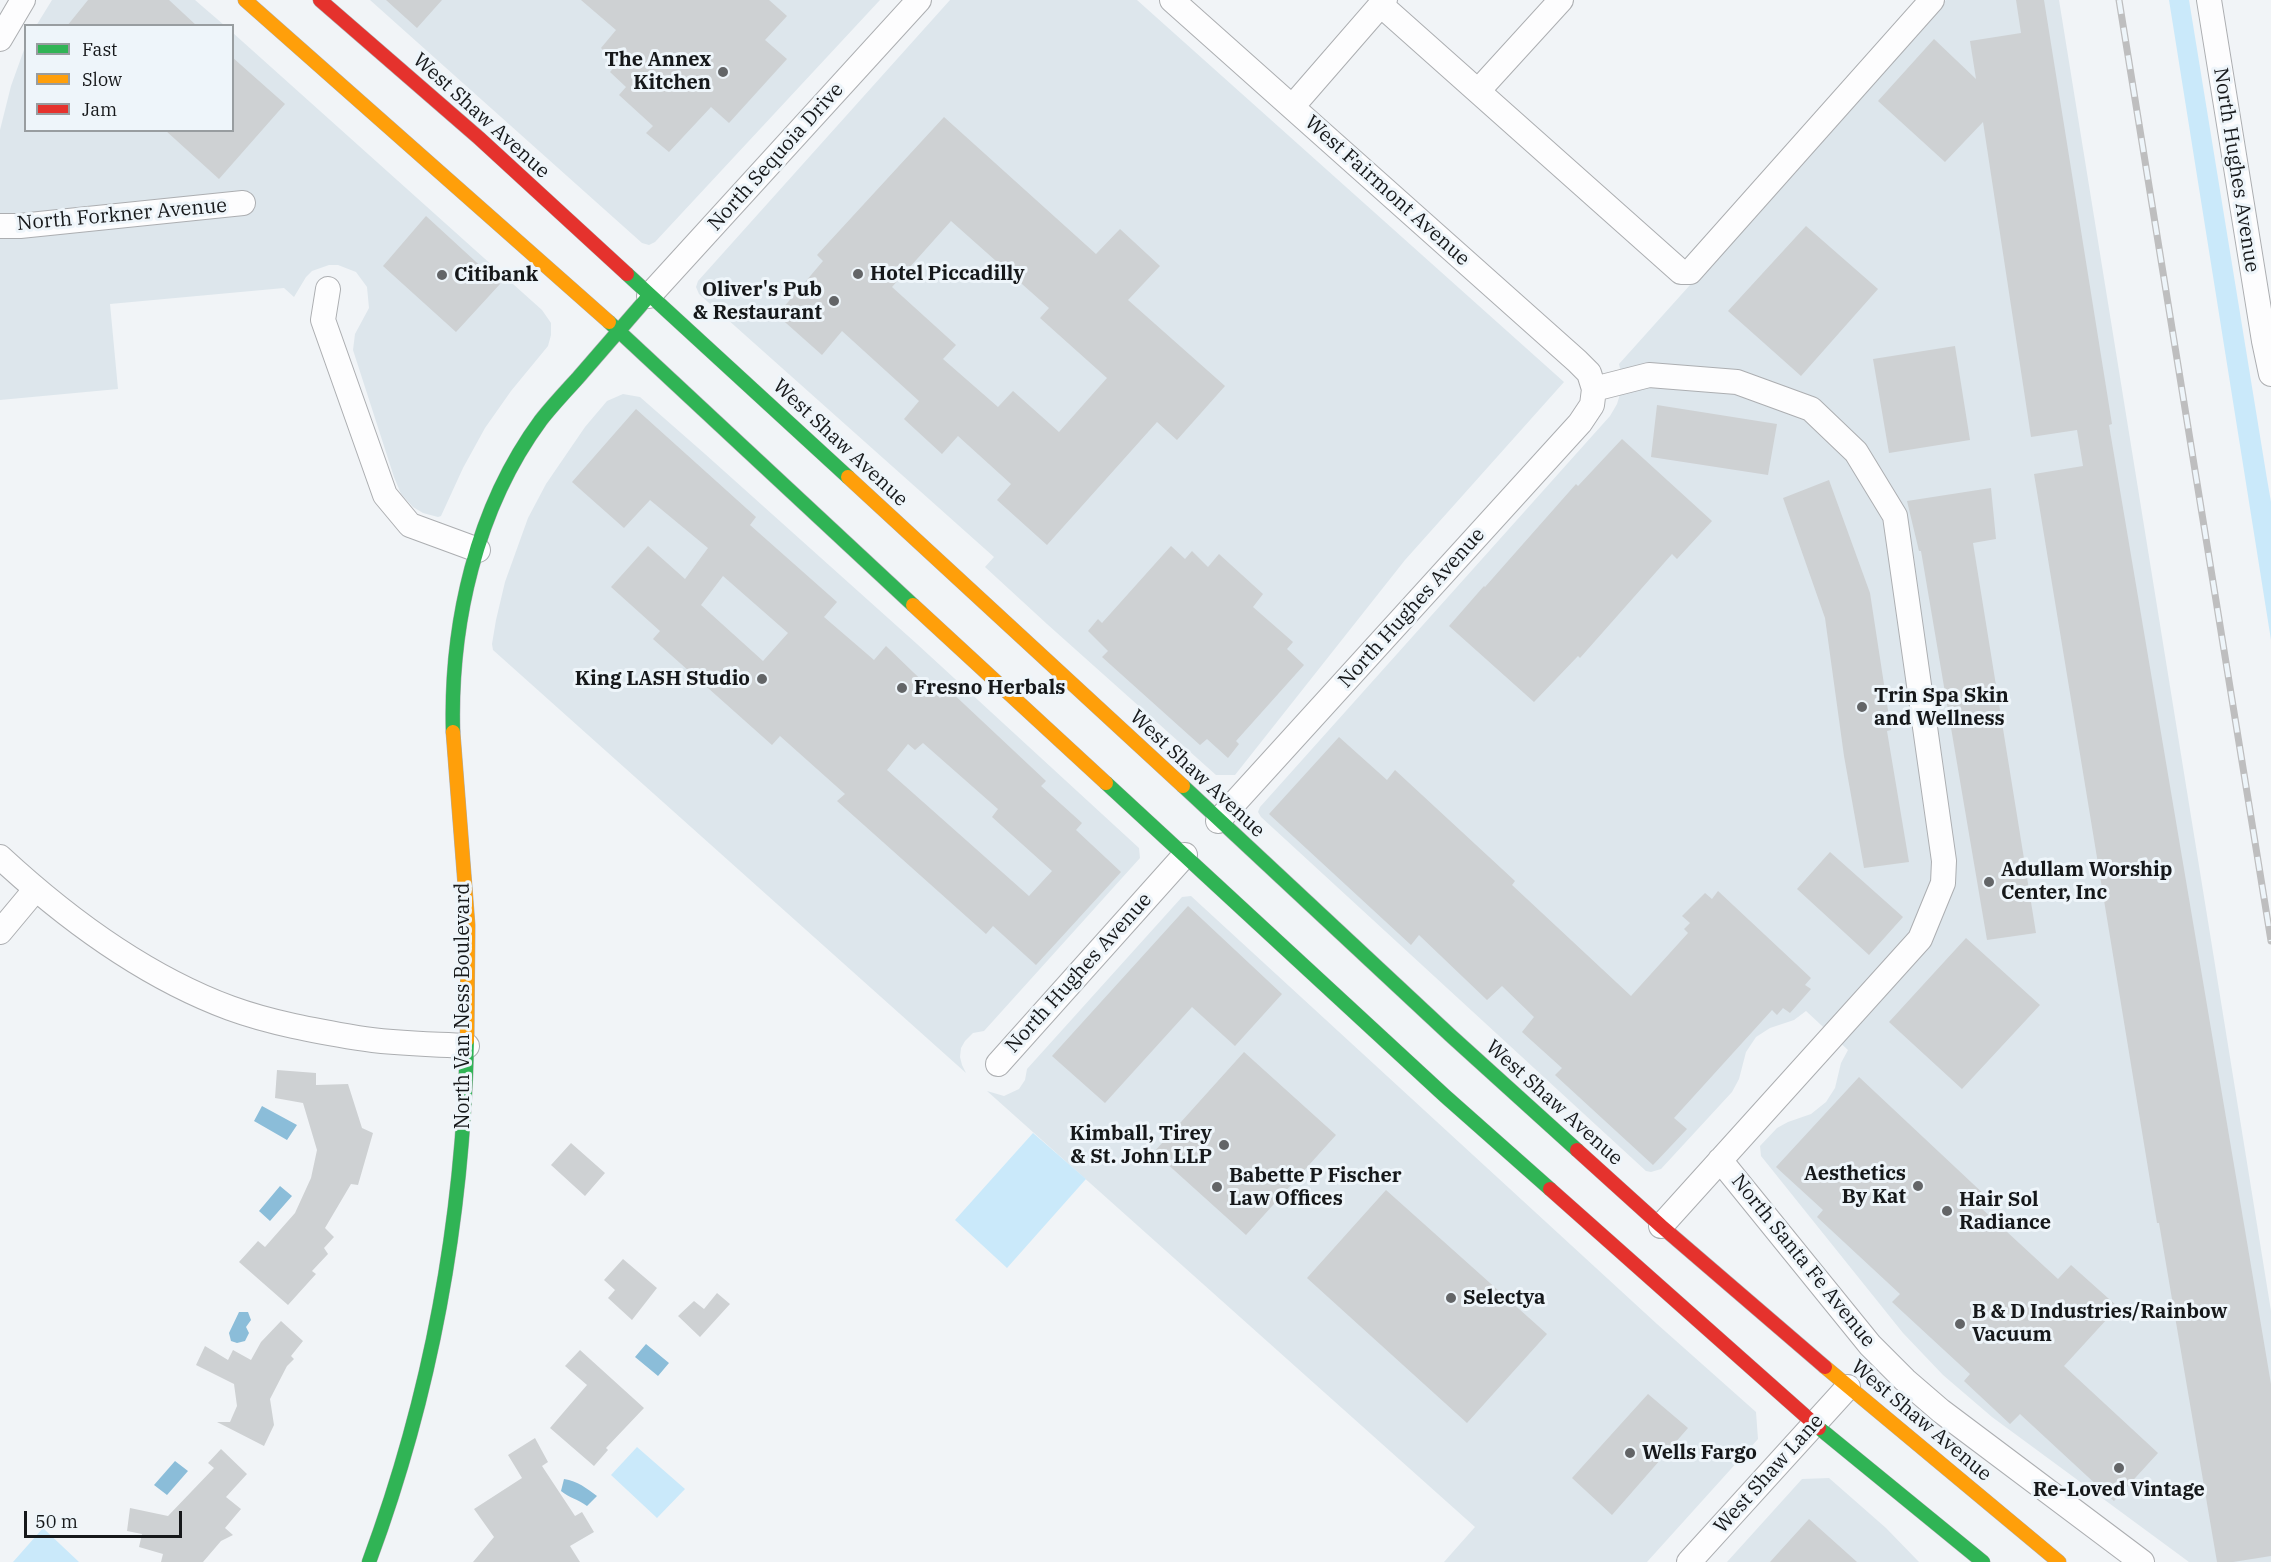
<!DOCTYPE html>
<html>
<head>
<meta charset="utf-8">
<style>
	body { margin:0 }
	#map { position:relative; width:2271px; height:1562px; overflow:hidden; background:#f1f4f7; font-family:"IBM Plex Serif",serif }
	canvas { display:block }
	.legend { position:absolute; left:24px; top:24px; width:210px; height:108px; box-sizing:border-box; background:#eef5fa; border:2px solid #989da0; margin:0; padding:8px 10px; list-style:none; font-size:18px; color:#16181a }
	.legend li { display:flex; align-items:center; gap:12px; height:30px }
	.legend b { width:30px; border:2px solid #989da0 }
	.scale { position:absolute; left:24px; top:1511px; width:158px; height:27px; box-sizing:border-box; border:3px solid #16181a; border-top:0; padding-left:8px; font-size:18px; line-height:21px; white-space:nowrap; color:#16181a; -webkit-text-stroke:4px #eef5fa; paint-order:stroke }
</style>
</head>
<body>
<div id="map">
<canvas width="2271" height="1562"></canvas>
<ul class="legend">
<li><b style="height:8px;background:#30b455"></b>Fast</li>
<li><b style="height:8px;background:#ff9f0a"></b>Slow</li>
<li><b style="height:8px;background:#e5322d"></b>Jam</li>
</ul>
<div class="scale">50 m</div>
</div>
<script>
const c = document.querySelector('canvas').getContext('2d');
c.lineJoin = 'round';
function paint(path, color) { c.fillStyle = color; c.fill(path, 'evenodd'); }
function trace(path, color, width, dash) { c.strokeStyle = color; c.lineWidth = width; c.lineCap = dash ? 'butt' : 'round'; c.setLineDash(dash || []); c.stroke(path); }
function label(font, color, halo, rows, align = 'center') {
  c.font = font + ' "IBM Plex Serif",serif'; c.lineWidth = 6; c.setLineDash([]); c.textBaseline = 'middle'; c.strokeStyle = halo; c.fillStyle = color; for (const [text, x, y, turn = 0] of rows) {
    c.save(); c.translate(x, y); c.rotate((+turn || 0) * Math.PI / 180); c.textAlign = isNaN(turn) ? turn : align; if (halo) c.strokeText(text, 0, 0); c.fillText(text, 0, 0); c.restore();
  }
}
const built = new Path2D(`
	M52 0H195L224 25 36 26Z
	M370 0H880L655 242 649 245 642 243Z
	M950 0H1137L1564 382 1405 560 1235 775H1216L1047 624 985 567 994 557 699 294 696 287 698 281Z
	M1946 0H2059L2271 1311V1562H2189L1992 1417 1943 1375 1903 1333 1761 1156 1760 1146 1777 1128 1788 1122 1811 1114 1826 1102 1835 1088 1841 1063 1848 1050 1806 1011 1794 1020 1770 1028 1756 1037 1746 1052 1739 1079 1732 1092 1661 1169 1651 1172 1646 1171 1261 817 1258 812 1260 807 1610 416 1617 404 1621 391 1622 377 1619 364Z
	M233 33 542 310 551 323V335L548 346 511 391 485 428 463 468 441 516 438 517 423 513 413 507 401 494 394 477 353 350 355 334 369 308 367 287 356 272 338 265H329L312 271 306 277 294 297 284 288 110 304 118 389 0 400V130L11 86 25 47 26 130H232Z
	M623 394 640 397 705 454 917 644 1139 848 1140 858 984 1031 973 1033 965 1041 961 1048 960 1057 962 1065 966 1073 493 650 492 644 496 620 505 582 528 518 546 484 585 427 607 401Z
	M1191 896 1657 1324 1756 1412 1758 1439 1647 1562H1444L1475 1527 987 1091 1004 1096 1019 1089 1025 1080 1027 1069 1182 897Z
	M1829 1478 1886 1528 1919 1562H1727L1802 1479Z`);
const green = new Path2D(`
	M2169 0H2189L2267 479 2271 502V640Z
	M1033 1133 1086 1179 1007 1268 955 1220Z
	M637 1447 685 1489 657 1518 611 1475Z
	M43 1528 79 1562H13Z`);
const water = new Path2D(`
	M262 1106 297 1125 287 1140 254 1121Z
	M280 1186 292 1196 270 1221 259 1211Z
	M239 1312H248L251 1320 246 1327 249 1333 245 1341 237 1343 231 1341 229 1333Z
	M646 1344 669 1363 658 1376 635 1357Z
	M175 1461 188 1471 167 1495 154 1485Z
	M564 1479C578 1481 586 1488 597 1496L587 1506C578 1499 569 1498 561 1491Z`);
const building = new Path2D(`
	M88 0H169L197 26H67Z
	M386 0H442L417 28Z
	M581 0H769L787 16 765 40 787 59 729 123 711 107 669 152 646 133 653 126 619 95 626 87 610 72 617 64 601 48 616 30Z
	M2016 0H2044L2112 424 2109 425 2271 1384V1556L2233 1562H2217L2159 1223H2157L2034 474 2083 466 2077 430 2031 437 1983 122 1945 162 1878 101 1934 39 1976 79 1970 41 2021 33Z
	M232 57 285 104 219 179 165 130H232Z
	M944 117 1096 254 1120 229 1160 266 1128 300 1225 386 1177 440 1157 422 1047 545 997 500 1011 484 958 436 942 454 904 419 919 401 842 331 822 355 777 315 823 261 817 255ZM951 221 1049 308 1040 318 1107 378 1059 432 1013 391 998 407 943 359 956 345 892 287Z
	M426 216 500 284 456 332 383 266Z
	M1806 226 1878 289 1801 376 1728 311Z
	M1955 346 1970 440 1889 453 1873 359Z
	M1657 405 1777 424 1768 475 1651 457Z
	M636 409 756 517 750 525 837 602 824 617 874 660 886 646 940 698 948 689 1046 781 1041 786 1082 823 1076 830 1121 872 1036 965 993 926 986 934 837 801 845 794 780 736 772 745 653 639 660 631 611 587 648 546 685 579 708 548 650 500 624 528 572 482ZM723 576 788 633 763 661 701 605ZM923 743 998 809 992 817 1052 871 1029 896 887 770 908 744 915 750Z
	M1622 439 1712 521 1677 559 1672 554 1580 658 1578 656 1534 702 1449 626 1484 586 1485 587 1576 484 1578 486Z
	M1829 480 1870 593 1891 730 1887 731 1909 862 1864 868 1844 756 1825 618 1783 498Z
	M1991 488 1996 539 1973 543 2036 933 1987 940 1921 551H1919L1907 501Z
	M1171 546 1185 559 1192 551 1208 567 1219 554 1263 594 1253 607 1293 642 1287 649 1304 665 1236 741 1239 744 1228 758 1207 739 1200 745 1102 657 1108 651 1088 631 1098 619 1102 623Z
	M1339 737 1387 780 1395 770 1515 881 1512 885 1631 996 1688 933 1684 929 1690 923 1682 916 1705 893 1712 899 1718 891 1811 978 1805 985 1811 989 1790 1013 1783 1008 1777 1015 1772 1010 1674 1118 1687 1129 1653 1165 1555 1075 1562 1068 1522 1032 1534 1017 1502 986 1487 1000 1419 935 1411 945 1269 814Z
	M1830 852 1903 917 1869 955 1797 889Z
	M1188 906 1282 994 1235 1046 1192 1007 1105 1103 1052 1056Z
	M1966 938 2040 1005 1962 1089 1889 1022Z
	M1244 1052 1336 1135 1246 1235 1154 1152Z
	M277 1070 316 1073V1085L348 1084 362 1128 373 1133 358 1185 351 1184 325 1228 334 1237 324 1248 328 1254 312 1271 316 1274 288 1305 239 1262 258 1241 265 1247 295 1213 311 1178 317 1150 303 1103 275 1098Z
	M1859 1077 1988 1198 1980 1207 2058 1279 2071 1265 2118 1307 2064 1366 2158 1453 2114 1501 2020 1414 2010 1424 1964 1381 1970 1374 1892 1302 1900 1294 1817 1217 1823 1210 1776 1167Z
	M571 1143 605 1173 585 1196 551 1165Z
	M1386 1190 1547 1334 1467 1423 1307 1278Z
	M623 1259 657 1288 632 1320 608 1298 615 1290 604 1280Z
	M717 1293 730 1304 700 1337 678 1316 694 1301 704 1309Z
	M281 1321 303 1341 291 1356 294 1359 287 1366 270 1399 274 1425 264 1446 217 1422H230L237 1406 234 1384 196 1365 205 1346 228 1360 233 1350 251 1360 261 1342Z
	M580 1350 644 1408 606 1448 608 1450 594 1466 550 1428 587 1385 565 1366Z
	M1648 1394 1688 1428 1612 1515 1572 1478Z
	M535 1438 548 1462 542 1466 575 1516 582 1512 594 1532 570 1546 580 1562H473L494 1537 474 1509 522 1478 508 1455Z
	M221 1449 247 1474 226 1497 241 1509 225 1528 233 1535 221 1541 203 1562H161L163 1554 139 1547 142 1534 127 1531 130 1508 168 1516 214 1468 208 1463Z
	M1809 1519 1857 1562H1770Z`);
const street = new Path2D(`
	M1172 0 1577 361 1589 373 1594 389
	M2209 0 2264 341 2271 374
	M1381 5 1681 272H1690L1932 0
	M0 39 23 0
	M1478 91 1561 0
	M1292 107 1385 0
	M0 226H20L243 203
	M328 289 323 320 385 495 410 525 478 550
	M649 296 919 0
	M1594 389 1649 375 1737 382 1811 409 1856 452 1895 516 1944 861 1943 883 1920 939 1661 1226
	M1218 821 1580 423 1592 405 1594 389
	M0 857C67 919 144 976 230 1008 271 1023 316 1031 358 1038 394 1044 431 1044 467 1046
	M0 932 35 890
	M998 1064 1185 855
	M1720 1160 1870 1345 1905 1380 1941 1411 2142 1562
	M1689 1562 1848 1387`);
const fast = new Path2D(`
	M627 274 848 477
	M609 322 913 605
	M453 732C450 624 476 508 541 420 552 406 565 392 577 379 601 351 625 324 649 296
	M1106 783 1445 1096 1550 1189
	M1183 786 1450 1035 1577 1150
	M1819 1428 1983 1562
	M369 1562C431 1395 463 1218 467 1040`);
const slow = new Path2D(`
	M245 0 609 322
	M848 477 1183 786
	M913 605 1106 783
	M453 732 468 925 467 1040
	M1825 1367 2059 1562`);
const jam = new Path2D(`
	M320 0 479 138 627 274
	M1577 1150 1661 1226 1825 1367
	M1550 1189 1819 1428`);
const rail = new Path2D(`
	M2119 0 2271 941`);
const markers = [
	[723,72,6,"#636567"],
	[858,274,6,"#636567"],
	[442,275,6,"#636567"],
	[834,301,6,"#636567"],
	[762,679,6,"#636567"],
	[902,688,6,"#636567"],
	[1862,707,6,"#636567"],
	[1989,882,6,"#636567"],
	[1224,1145,6,"#636567"],
	[1918,1186,6,"#636567"],
	[1217,1187,6,"#636567"],
	[1947,1211,6,"#636567"],
	[1451,1298,6,"#636567"],
	[1960,1324,6,"#636567"],
	[1630,1453,6,"#636567"],
	[2119,1468,6,"#636567"]
];
const poiNames = [
	["The Annex",711,60,"right"],
	["Kitchen",711,83,"right"],
	["Hotel Piccadilly",870,274],
	["Citibank",454,275],
	["Oliver's Pub",822,290,"right"],
	["& Restaurant",822,313,"right"],
	["King LASH Studio",750,679,"right"],
	["Fresno Herbals",914,688],
	["Trin Spa Skin",1874,696],
	["and Wellness",1874,719],
	["Adullam Worship",2001,870],
	["Center, Inc",2001,893],
	["Kimball, Tirey",1212,1134,"right"],
	["& St. John LLP",1212,1157,"right"],
	["Aesthetics",1906,1174,"right"],
	["By Kat",1906,1197,"right"],
	["Babette P Fischer",1229,1176],
	["Law Offices",1229,1199],
	["Hair Sol",1959,1200],
	["Radiance",1959,1223],
	["Selectya",1463,1298],
	["B & D Industries/Rainbow",1972,1312],
	["Vacuum",1972,1335],
	["Wells Fargo",1642,1453],
	["Re-Loved Vintage",2119,1490,"center"]
];
const streetNames = [
	["West Shaw Avenue",481,116,42],
	["North Sequoia Drive",776,157,-48],
	["North Hughes Avenue",2236,170,81],
	["West Fairmont Avenue",1387,191,42],
	["North Forkner Avenue",122,215,-5],
	["West Shaw Avenue",840,443,43],
	["North Hughes Avenue",1412,608,-48],
	["West Shaw Avenue",1197,774,43],
	["North Hughes Avenue",1079,973,-48],
	["North Van Ness Boulevard",463,1006,-90],
	["West Shaw Avenue",1554,1103,42],
	["North Santa Fe Avenue",1803,1261,51],
	["West Shaw Avenue",1921,1421,40],
	["West Shaw Lane",1769,1474,-48]
];
paint(built, '#dde6ec');
paint(green, '#cae9fa');
paint(water, '#8bbdd9');
paint(building, '#ced1d3');
trace(street, '#acaeb1', 26);
trace(fast, '#acaeb1', 15);
trace(slow, '#acaeb1', 15);
trace(jam, '#acaeb1', 15);
trace(street, '#fdfdfe', 24);
trace(fast, '#30b455', 14);
trace(slow, '#ff9f0a', 14);
trace(jam, '#e5322d', 14);
trace(rail, '#bebebf', 7);
trace(rail, '#eef5fa', 4.5, [14]);
for (const [x, y, r, color] of markers) { const dot = new Path2D(); dot.arc(x, y, r, 0, 2 * Math.PI); c.fillStyle = color; c.fill(dot); trace(dot, '#eef5fa', 2); }
label('bold 20px', '#16181a', '#eef5fa', poiNames, 'left');
label('20px', '#16181a', '#eef5fa', streetNames);
</script>
</body>
</html>
